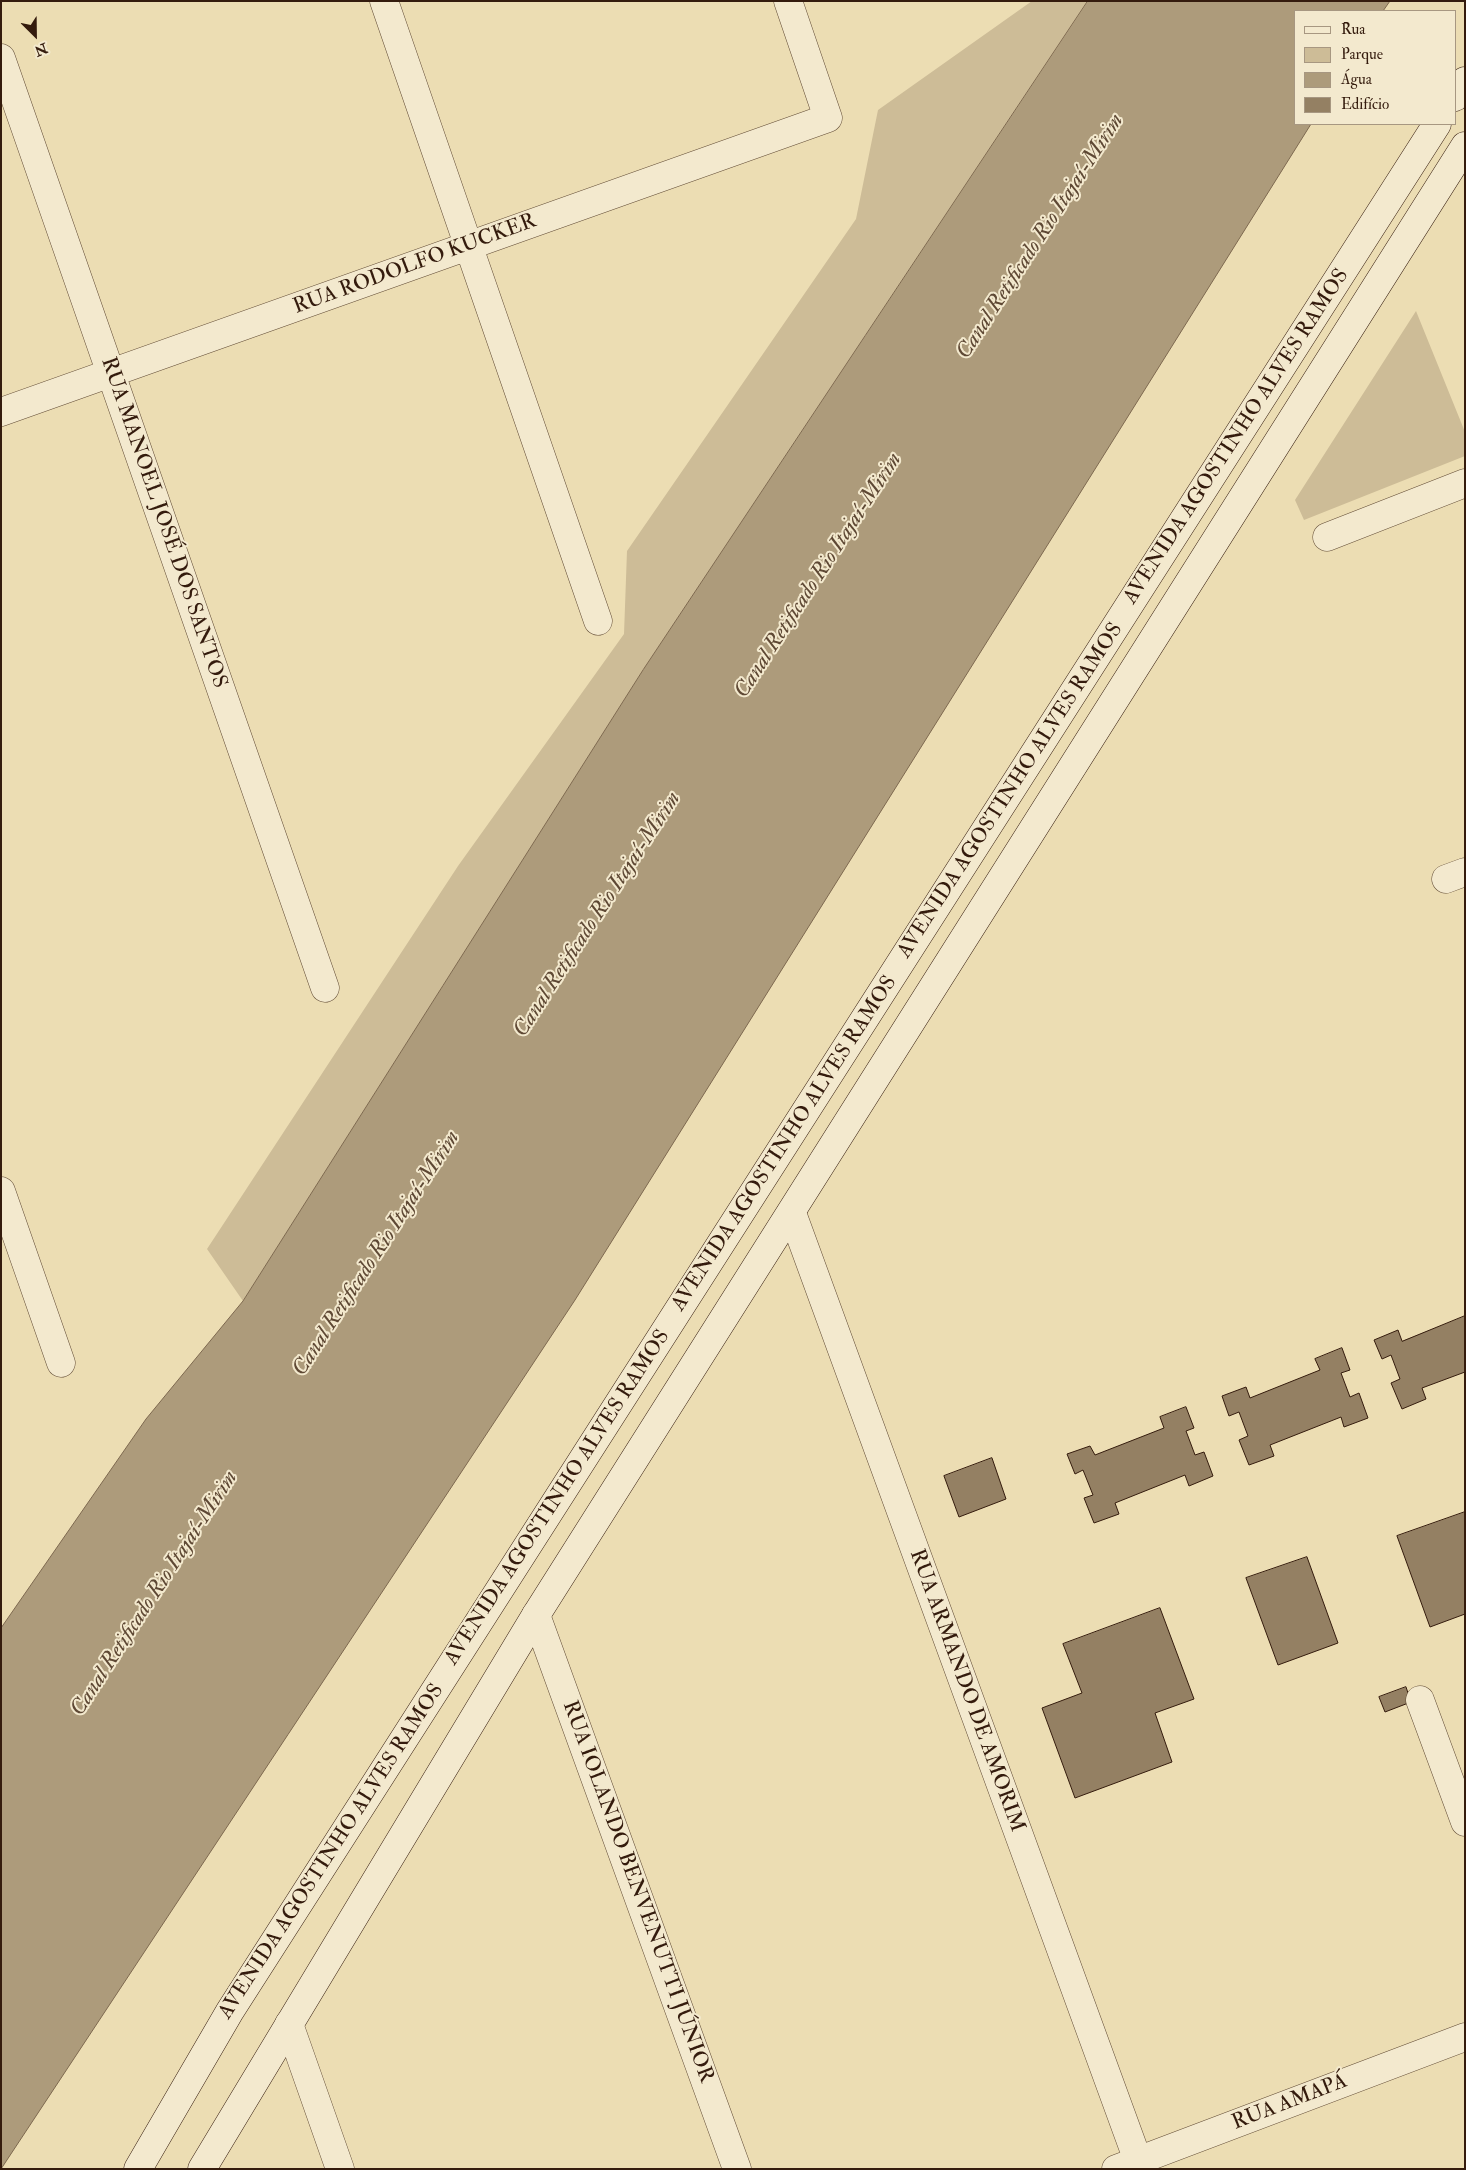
<!DOCTYPE html>
<html>
<head>
<meta charset="utf-8">
<style>
	body { margin:0 }
	#map { position:relative; width:1466px; height:2170px; overflow:hidden; background:#ecddb3; font-family:"IM FELL Double Pica",serif }
	canvas { display:block }
	.frame { position:absolute; inset:0; border:2px solid #341b0d; pointer-events:none }
	.legend { position:absolute; left:1294px; top:10px; width:162px; height:115px; box-sizing:border-box; background:#f3e9ce; border:1px solid #a79781; margin:0; padding:6px 9px; list-style:none; font-size:15px; color:#341b0d }
	.legend li { display:flex; align-items:center; gap:10px; height:25px }
	.legend b { width:25px; border:1px solid #a79781 }
	.north { position:absolute; left:10px; top:10px; width:50px; height:50px; -webkit-text-stroke:4px #f3e9ce; paint-order:stroke; rotate:157deg; font-size:14px; font-weight:700; line-height:20px; text-align:center; color:#341b0d }
	.north::after { content:''; display:block; margin:auto; width:18px; height:22px; background:#341b0d; clip-path:polygon(50% 0,100% 100%,50% 72%,0 100%) }
</style>
</head>
<body>
<div id="map">
<canvas width="1466" height="2170"></canvas>
<div class="frame"></div>
<ul class="legend">
<li><b style="height:6px;background:#f3e9ce"></b>Rua</li>
<li><b style="height:14px;background:#cdbc97"></b>Parque</li>
<li><b style="height:14px;background:#ad9b7b"></b>Água</li>
<li><b style="height:14px;background:#948063"></b>Edifício</li>
</ul>
<div class="north">N</div>
</div>
<script>
const c = document.querySelector('canvas').getContext('2d');
c.lineJoin = 'round';
function paint(path, color) { c.fillStyle = color; c.fill(path, 'evenodd'); }
function trace(path, color, width, dash) { c.strokeStyle = color; c.lineWidth = width; c.lineCap = dash ? 'butt' : 'round'; c.setLineDash(dash || []); c.stroke(path); }
function label(font, color, halo, rows, align = 'center') {
  c.font = font + ' "IM FELL Double Pica",serif'; c.lineWidth = 4; c.setLineDash([]); c.textBaseline = 'middle'; c.strokeStyle = halo; c.fillStyle = color; for (const [text, x, y, turn = 0] of rows) {
    c.save(); c.translate(x, y); c.rotate((+turn || 0) * Math.PI / 180); c.textAlign = isNaN(turn) ? turn : align; if (halo) c.strokeText(text, 0, 0); c.fillText(text, 0, 0); c.restore();
  }
}
const green = new Path2D(`
	M1032 1H1088L643 670 243 1301 207 1249 458 866 624 634 627 551 856 219 878 110Z
	M1416 311 1465 432V456L1304 520 1295 500Z`);
const water = new Path2D(`
	M1088 1H1390L1383 11H1295V124H1311L575 1300 1 2169V1628L146 1419 243 1301 643 670Z`);
const building = new Path2D(`
	M1465 1316V1372L1422 1388 1426 1399 1402 1409 1391 1383 1400 1379 1391 1355 1382 1359 1374 1340 1398 1330 1402 1341Z
	M1342 1348 1350 1370 1341 1373 1350 1397 1359 1393 1368 1418 1344 1427 1341 1417 1270 1445 1274 1456 1249 1465 1239 1440 1248 1436 1239 1412 1229 1416 1222 1396 1246 1387 1250 1398 1320 1370 1315 1359Z
	M1186 1407 1194 1428 1186 1431 1195 1455 1204 1452 1213 1476 1189 1486 1185 1475 1115 1503 1119 1514 1094 1523 1084 1498 1093 1495 1083 1470 1075 1474 1067 1454 1090 1446 1095 1455 1164 1428 1160 1417Z
	M992 1458 1006 1499 959 1517 944 1476Z
	M1465 1512V1614L1430 1627 1397 1536Z
	M1307 1557 1338 1643 1278 1665 1246 1578Z
	M1160 1608 1194 1699 1155 1713 1172 1762 1075 1798 1042 1708 1082 1693 1063 1644Z
	M1406 1687 1411 1702 1385 1712 1379 1697Z`);
const street = new Path2D(`
	M384 1 598 621
	M1 58 325 988
	M1 412 828 118 788 1
	M1327 537 1465 483
	M1446 879 1465 872
	M1 1191 61 1363
	M792 1213 1141 2169
	M536 1615 737 2169
	M1420 1700 1465 1822
	M289 2024 340 2169
	M1116 2169 1465 2037`);
const secondary = new Path2D(`
	M1455 97 1465 81
	M138 2169 230 2011 1437 124
	M202 2169 536 1615 1465 146`);
const streetNames = [
	["RUA RODOLFO KUCKER",415,265,-20],
	["AVENIDA AGOSTINHO ALVES RAMOS",1237,437,-57],
	["RUA MANOEL JOSÉ DOS SANTOS",163,523,71],
	["AVENIDA AGOSTINHO ALVES RAMOS",1011,791,-57],
	["AVENIDA AGOSTINHO ALVES RAMOS",785,1144,-57],
	["AVENIDA AGOSTINHO ALVES RAMOS",558,1498,-57],
	["RUA ARMANDO DE AMORIM",966,1691,70],
	["AVENIDA AGOSTINHO ALVES RAMOS",332,1852,-57],
	["RUA IOLANDO BENVENUTTI JÚNIOR",637,1892,70],
	["RUA AMAPÁ",1290,2103,-21]
];
const waterNames = [
	["Canal Retificado Rio Itajaí-Mirim",1041,237,-57],
	["Canal Retificado Rio Itajaí-Mirim",819,576,-57],
	["Canal Retificado Rio Itajaí-Mirim",598,915,-57],
	["Canal Retificado Rio Itajaí-Mirim",377,1254,-57],
	["Canal Retificado Rio Itajaí-Mirim",155,1594,-57]
];
paint(green, '#cdbc97');
paint(water, '#ad9b7b');
trace(water, '#7d684f', 1);
paint(building, '#948063');
trace(building, '#341b0d', 1);
trace(street, '#624c36', 29);
trace(secondary, '#341b0d', 29);
trace(street, '#f3e9ce', 28);
trace(secondary, '#f3e9ce', 28);
label('21px', '#341b0d', '#f3e9ce', streetNames);
label('italic 22px', '#5e4834', '#f3e9ce', waterNames);
</script>
</body>
</html>
